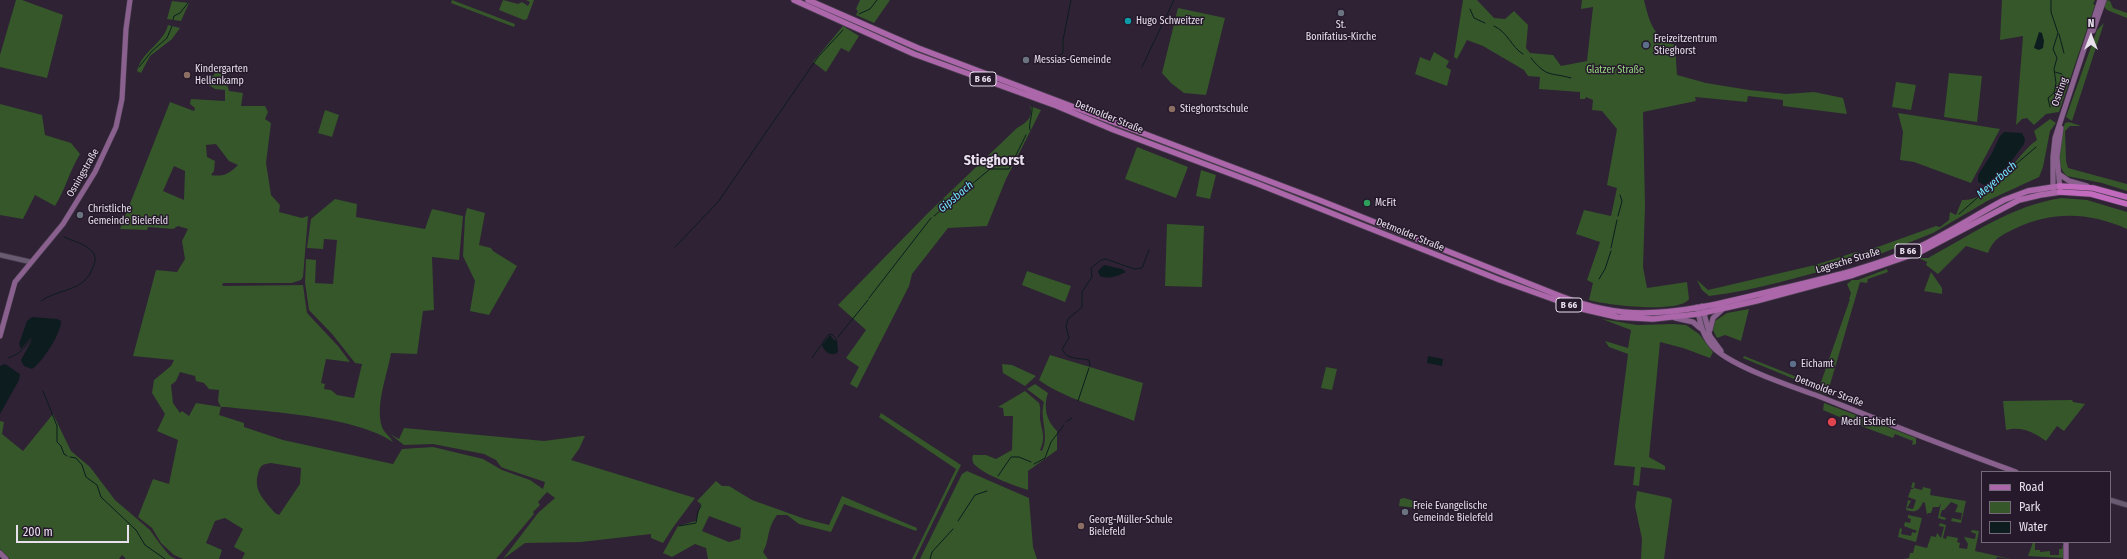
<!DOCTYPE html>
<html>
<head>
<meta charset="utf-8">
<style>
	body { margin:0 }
	#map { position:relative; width:2127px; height:559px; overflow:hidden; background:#2f2235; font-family:"Fira Sans Condensed",sans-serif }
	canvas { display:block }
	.legend { position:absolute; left:1981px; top:471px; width:130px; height:72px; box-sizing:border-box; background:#25192b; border:1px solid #736979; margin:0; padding:5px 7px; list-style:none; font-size:12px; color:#e8e0ed }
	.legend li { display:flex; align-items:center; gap:8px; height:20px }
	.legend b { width:20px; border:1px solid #736979 }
	.north { position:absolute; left:2071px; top:16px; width:40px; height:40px; -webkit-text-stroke:3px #25192b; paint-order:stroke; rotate:0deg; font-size:11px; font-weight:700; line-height:16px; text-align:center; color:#e8e0ed }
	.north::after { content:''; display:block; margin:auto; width:14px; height:18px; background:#e8e0ed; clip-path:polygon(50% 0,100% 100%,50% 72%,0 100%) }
	.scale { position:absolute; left:16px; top:525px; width:113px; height:18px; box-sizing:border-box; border:2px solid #e8e0ed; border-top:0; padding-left:5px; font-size:12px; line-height:14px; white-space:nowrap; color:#e8e0ed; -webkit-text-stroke:3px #25192b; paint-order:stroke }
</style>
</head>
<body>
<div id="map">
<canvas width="2127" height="559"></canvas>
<ul class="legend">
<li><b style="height:5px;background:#ac66aa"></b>Road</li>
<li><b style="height:11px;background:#355729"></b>Park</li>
<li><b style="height:11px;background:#0d1c1f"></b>Water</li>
</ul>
<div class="north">N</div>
<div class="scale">200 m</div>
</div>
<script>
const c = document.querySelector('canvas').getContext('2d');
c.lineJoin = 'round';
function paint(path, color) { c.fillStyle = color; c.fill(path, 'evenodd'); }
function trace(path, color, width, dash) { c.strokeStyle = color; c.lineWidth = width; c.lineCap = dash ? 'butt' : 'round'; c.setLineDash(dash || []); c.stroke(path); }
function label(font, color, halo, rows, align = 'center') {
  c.font = font + ' "Fira Sans Condensed",sans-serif'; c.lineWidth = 3; c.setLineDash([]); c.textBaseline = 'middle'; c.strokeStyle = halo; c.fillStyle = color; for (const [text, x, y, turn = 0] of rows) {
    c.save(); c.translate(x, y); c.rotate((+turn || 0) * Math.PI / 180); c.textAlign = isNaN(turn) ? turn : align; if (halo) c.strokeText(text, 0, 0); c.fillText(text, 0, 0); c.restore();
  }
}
const green = new Path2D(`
	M16 0H22L63 15 47 78 0 67V55Z
	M452 0 515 24 514 27 451 3Z
	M503 0 518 4 522 2 528 6 530 2 526 0H534L527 19 524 20 499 10Z
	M860 0H890L874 23 856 15 858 11 856 9Z
	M1463 0H1477L1494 18 1505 19 1514 11 1528 25 1526 48 1530 53 1553 55 1561 66 1587 61 1593 7 1581 9 1582 0H1644C1649 20 1653 38 1675 45L1677 75 1706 83 1749 90 1786 94 1814 92 1843 98 1847 114 1783 106V100L1748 96 1747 102 1695 97 1696 101 1643 112 1645 206 1643 267 1647 288 1687 282 1689 299C1679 314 1605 305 1589 300L1593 283 1587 280 1600 242 1576 234 1584 210 1611 216 1617 188 1607 185 1617 129 1602 111 1592 110 1593 100 1586 97 1585 99H1580V92L1539 89 1540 77 1528 76 1524 70 1483 46 1467 40 1457 59 1454 57Z
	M2002 0H2095L2093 4 2095 5 2059 112 2046 114 2034 125 2027 118 2022 119 2016 125 2023 36 2000 40Z
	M2106 0 2110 1 2113 8 2127 13V18L2107 10 2104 6Z
	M172 1 189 3 181 21 167 19Z
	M1178 8 1225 18 1206 95 1184 93 1171 83 1162 73Z
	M2104 23 2072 121 2066 117 2097 30Z
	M168 25 180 28 172 39 150 56 141 73 137 71C142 51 164 43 168 25Z
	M843 26 859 36 849 52 841 48 826 72 813 62Z
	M1434 52 1449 61 1446 67 1451 70 1447 86 1415 74 1420 57 1430 61Z
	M217 71H223L229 91 243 93 241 106H265L268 112 265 119 271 123 266 163 271 195 280 205 279 212 302 218 308 216 303 277 301 280 292 283H224L222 284 223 286 303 285 307 313 338 346 350 362 326 359 321 383 325 384 324 389 331 390 337 395 354 398 362 364 355 363 333 335 309 310 305 282 306 259 316 260 315 283 333 284 337 240 324 239 323 249 307 248 311 219 335 199 357 204 356 217 425 229 432 209 463 216 459 260 432 257 434 310 423 311 417 354 391 353C387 376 375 405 382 427 384 433 390 436 393 442 357 417 272 412 226 407H221L219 415 244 423V427L283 440 393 464 402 449 433 447 483 459 502 470 530 480 543 489 545 482 506 469 501 467 496 460 484 454 433 444 404 445 390 434 399 439 404 428 544 441 582 436H585L579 449 571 460 695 498 674 526 663 543 651 538V534L581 542 525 543 503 559 538 513 555 498 547 492 538 502 540 505 533 512 534 514 496 559H242L245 553 234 547 243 529 225 518 215 521 206 543 222 550 219 559H183L174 555 161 543 152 528 138 517 153 479 169 484 178 440 157 431 165 414 152 393 154 380 171 366 174 360 133 356 156 270 177 272 185 259 182 241 188 229 178 226 173 229 148 227 147 230 120 229 170 102 194 111 195 108 190 104 191 99 225 101V90L215 89 204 82 206 75 213 76ZM216 144 229 161 238 165C229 174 223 177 211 175L214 171 215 161 207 157 206 145ZM174 166 185 171 184 200 163 191ZM180 372 195 376 196 381 204 383 209 389 219 390 218 401 221 407 196 403 189 416 182 411 180 413 173 403 171 385 176 381ZM271 463 301 468 300 484 279 515 275 513C265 501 253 491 258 474 260 465 263 464 271 463Z
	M1949 73 1982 76 1977 122 1944 117Z
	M1896 82 1916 85 1911 110 1892 107Z
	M0 104 42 115 45 135 71 143 80 154C69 172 66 188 55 206L35 195 23 219 0 215Z
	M1030 106 1041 110 1006 179 987 226 948 228 912 274 909 286 857 388 850 384 859 367 846 358 866 330 838 305 929 212 1017 128C1026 123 1034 117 1030 106Z
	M325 110 339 115 332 137 318 133Z
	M1898 113 2000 129 1971 183 1914 162 1900 160 1903 132Z
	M2050 119 2056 123 2050 131 2043 167 2039 177 1989 200 1933 233 1870 258 1863 259 1857 254H1854L1850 258 1851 262C1805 276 1757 290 1709 296L1702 290 1697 280 1708 290 1815 265 1856 252 1861 253 1936 226 1940 227 1949 220 1950 212 1956 215 1962 200C1994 202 2015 155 2037 140L2034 131Z
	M2069 122 2081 126H2070L2065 131 2066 161 2068 168 2127 184V191L2102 183 2067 176C2054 165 2060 137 2065 123Z
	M1137 147 1188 167 1176 198 1125 179Z
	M1201 170 1216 175 1210 199 1196 196Z
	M2062 198 2087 200 2127 212V229C2088 212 2053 211 2014 229 2002 235 1993 239 1988 253L1966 246 1938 274 1926 265 1927 262 1919 258H1928C1971 235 2012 205 2062 198Z
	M467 208 485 213 479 245 491 248 493 251 517 266 489 315 470 311 475 281 463 256 465 217Z
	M1167 224 1204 226 1202 287 1165 286Z
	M1887 269 1888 272 1868 279 1867 283 1860 282 1827 395 1814 390 1816 387 1819 388 1850 299H1849L1851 293 1847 284 1852 280H1858Z
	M1027 271 1071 286 1065 302 1022 285Z
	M1931 272 1942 288V294L1924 291Z
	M1749 309 1741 341 1725 335 1717 338 1713 330 1715 321 1727 313Z
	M1602 319 1637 325 1673 324 1686 325 1699 334 1713 352 1710 358 1683 348 1660 342 1649 457 1665 466V470L1641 467 1639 486 1633 485 1635 467 1614 465 1628 354 1609 347 1605 341 1628 348 1631 330Z
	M1050 355 1143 383 1134 421C1103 408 1065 399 1039 380Z
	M1744 356 1792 375 1796 377 1794 379 1743 358Z
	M1002 364 1012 365 1036 376 1025 386 1003 373Z
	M1326 367 1337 369 1332 390 1321 388Z
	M1035 384 1048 393C1043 406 1046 421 1057 431V450L1028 471V490C1013 485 984 475 974 464 972 461 972 458 973 455H986L996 459 1012 450 1013 416H1004L1003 408 998 407 1025 391 1039 403C1041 408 1040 413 1040 419 1042 432 1046 438 1040 450L1042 451C1050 435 1039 419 1044 402L1027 389Z
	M2072 400 2073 402 2085 404 2064 431 2057 426 2046 441C2033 432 2022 426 2006 430L2003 401Z
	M1824 403 1916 438V444L1912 445 1913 441 1895 434 1893 438 1861 426 1862 422 1844 415 1842 418 1823 410Z
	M881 413 961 465 915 559H912L956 469 879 417Z
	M53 414 71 451 90 467 115 500 150 530 160 544 170 556 176 559H126L122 555 119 559H10L0 549V421L4 422 2 434 23 451Z
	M967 471 1029 498 1033 547 1037 559H920L962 474Z
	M716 481 722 486H729L752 500 805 519 829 525 842 496 917 528 916 531 844 504 831 532 799 524 787 515H777C766 530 770 540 763 552L768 559H708L706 548 695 544 672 557 663 553 678 526 696 521 701 504 697 501ZM709 516 741 528 740 539 729 542 702 531Z
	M1913 482 1915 483 1914 488 1922 490 1923 487 1931 489 1930 495 1966 501 1961 523 1951 521 1952 518 1961 520 1962 513 1955 512 1958 505 1951 502 1944 510H1942L1940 516 1946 518 1945 520 1938 518 1941 503 1939 507H1933L1931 513H1928L1927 515 1925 503 1923 502C1919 511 1916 513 1906 510L1908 500 1911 501 1907 508 1913 509 1916 500 1908 497 1911 489H1914L1911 487Z
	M1637 491 1670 498 1672 500 1664 559H1641L1642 539 1635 506Z
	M1404 498 1421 503 1418 516 1413 515 1414 512H1419L1417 508 1399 506 1400 499Z
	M1908 515 1922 518 1916 542 1898 537 1900 528 1902 529 1901 534 1911 536 1912 532 1915 533 1917 531 1904 526 1905 522 1910 523 1911 519 1908 518Z
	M1940 523 1946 525 1943 538 1946 539 1947 536 1958 538 1957 542 1960 543 1959 548 1967 549 1968 544 1964 537 1975 539 1976 534 1971 532 1972 530 1979 531 1975 551 2011 559 1997 557 1996 559H1904L1909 558 1910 553H1913L1915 545 1927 548 1931 536 1936 537 1937 533 1941 538 1944 527 1939 526Z
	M2033 542H2038L2035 543V550H2040V552L2050 551V555H2059V549H2062L2063 544V558L2028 556Z`);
const water = new Path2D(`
	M2039 32 2042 33 2044 41 2043 48 2039 50 2034 48Z
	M2004 132 2022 133 2025 139 2024 144 1994 185 1987 186 1978 182V175L1992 153 2000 136Z
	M1104 265 1122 269 1126 272C1118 276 1108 280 1100 276L1098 271Z
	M32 317 57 319 61 321C62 332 42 363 32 369L24 366 21 360 33 338 30 339 21 349 19 344 27 321Z
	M830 335 834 340H837L838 352 835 354C829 355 824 351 822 345Z
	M1428 356 1443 359 1442 366 1427 363Z
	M5 364 20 374 19 380 0 414V366Z`);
const stream = new Path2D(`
	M1470 9 1474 18 1485 23
	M859 14 870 9 877 0
	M173 20 174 16 180 13 188 3
	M1494 26C1508 32 1511 47 1523 54
	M2059 34 2064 53
	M1058 56 1063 53V40L1071 0
	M1531 58C1547 78 1550 72 1571 78
	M139 67 152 51 167 38 172 26
	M1142 67 1174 0
	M2055 72 2062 74
	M2050 107 2048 98 2054 93 2056 83 2054 69 2057 58 2053 49 2058 33 2051 12V0
	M1030 130C1028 125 1033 114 1032 106
	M1994 183 2036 147
	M1959 214 1992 185
	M934 216 990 169H1009L1026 135
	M1618 216 1622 201 1620 195
	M675 247 718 202 818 57 843 30
	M1611 248 1617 220
	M1599 279 1605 269 1611 251
	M869 298 931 218
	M41 301C54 291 77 291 87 278 90 275 91 271 93 267 103 248 77 243 64 237
	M838 337 868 300
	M8 358C21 354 24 347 33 338
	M812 358 828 335 832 334 836 339
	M1090 366 1089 360C1079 358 1067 360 1062 349L1069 338 1066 326 1068 319 1082 307V292L1092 277 1091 268 1101 260 1106 259 1134 269 1142 268 1149 250
	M43 391 57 426V442L61 446 64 454 67 456
	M1078 401 1089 368
	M1066 422 1072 418
	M70 457 76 458 82 465 86 477 97 485 101 497 136 530 145 545 165 559
	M1034 464 1045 458 1051 442 1064 425
	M998 476 1011 457H1019L1031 462
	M958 521 975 495 987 491
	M679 526 696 523 698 511 701 506
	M0 558 1 559
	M930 559 932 552 953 529`);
const tertiary = new Path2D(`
	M0 255 31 262
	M2110 500 2127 505`);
const secondary = new Path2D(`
	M2093 31 2104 0
	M2059 174 2069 181 2087 186
	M2060 189 2057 157 2061 128
	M2053 190V157L2055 138 2100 0
	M1702 306 1710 336 1721 351
	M1697 307C1700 323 1703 339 1716 350 1737 368 1790 386 1818 396 1884 422 1949 448 2016 472
	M1675 318 1693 322 1700 328
	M1710 330 1713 318 1723 309
	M0 336 15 282 63 224 95 172 116 127 122 99 126 29 130 0
	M0 553 6 559
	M2066 559V542`);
const primary = new Path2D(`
	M794 0 914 54 1057 106 1114 130 1258 184 1500 280 1578 308 1617 317 1653 319 1698 314 1756 301 1853 275 1920 252 2019 200 2040 195 2060 192
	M808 0 918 48 1319 200 1560 296C1586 306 1614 313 1642 313 1688 313 1735 300 1780 289 1826 278 1875 267 1919 247 1948 233 1976 215 2004 200L2028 191 2060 186`);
const trunk = new Path2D(`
	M2060 186 2093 188 2127 197
	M2060 192 2091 194 2127 204`);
const markers = [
	[1341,13,4,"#6b7280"],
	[1128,21,4,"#0f9aa8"],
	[1646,45,4,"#5c6f8a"],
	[1026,60,4,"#6b7280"],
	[187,75,4,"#8d6e63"],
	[1172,109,4,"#8d6e63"],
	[1367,203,4,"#2e9e5b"],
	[80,215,4,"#6b7280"],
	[1793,364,4,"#5c6f8a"],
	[1832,422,5,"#e0444e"],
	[1405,512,4,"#6b7280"],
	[1081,526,4,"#8d6e63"]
];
const shields = [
	[983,79,26],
	[1908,251,26],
	[1569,305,26]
];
const shieldNames = [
	["B 66",983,79],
	["B 66",1908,251],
	["B 66",1569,305]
];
const poiNames = [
	["Hugo Schweitzer",1136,21],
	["St.",1341,25,"center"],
	["Bonifatius-Kirche",1341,37,"center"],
	["Freizeitzentrum",1654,39],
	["Stieghorst",1654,51],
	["Messias-Gemeinde",1034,60],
	["Kindergarten",195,69],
	["Hellenkamp",195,81],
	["Stieghorstschule",1180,109],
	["McFit",1375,203],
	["Christliche",88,209],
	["Gemeinde Bielefeld",88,221],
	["Eichamt",1801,364],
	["Medi Esthetic",1841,422],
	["Freie Evangelische",1413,506],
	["Gemeinde Bielefeld",1413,518],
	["Georg-Müller-Schule",1089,520],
	["Bielefeld",1089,532]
];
const parkNames = [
	["Glatzer Straße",1615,70]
];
const streetNames = [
	["Ostring",2060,92,-71],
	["Detmolder Straße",1109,117,22],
	["Osningstraße",83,173,-60],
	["Detmolder Straße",1410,235,22],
	["Lagesche Straße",1848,261,-17],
	["Detmolder Straße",1829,391,21]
];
const waterNames = [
	["Meyerbach",1997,180,-41],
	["Gipsbach",956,197,-40]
];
const districtNames = [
	["Stieghorst",994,161]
];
paint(green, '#355729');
paint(water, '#0d1c1f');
trace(stream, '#0d1c1f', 1);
trace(tertiary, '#493e4f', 6);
trace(secondary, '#493e4f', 6);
trace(primary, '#493e4f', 7);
trace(trunk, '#493e4f', 7);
trace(tertiary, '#695b71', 4.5);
trace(secondary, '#8a608e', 5);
trace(primary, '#ac66aa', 5.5);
trace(trunk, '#c26abd', 5.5);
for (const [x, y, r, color] of markers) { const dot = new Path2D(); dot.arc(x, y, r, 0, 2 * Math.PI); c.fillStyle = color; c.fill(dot); trace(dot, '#25192b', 1.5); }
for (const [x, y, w] of shields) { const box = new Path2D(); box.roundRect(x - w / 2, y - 7, w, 14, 3); c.fillStyle = '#25192b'; c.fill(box); trace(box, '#e8e0ed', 1); }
label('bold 9px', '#e8e0ed', null, shieldNames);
label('10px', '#e8e0ed', '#25192b', poiNames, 'left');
label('10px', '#99db81', '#25192b', parkNames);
label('10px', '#e8e0ed', '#25192b', streetNames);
label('italic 11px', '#74e9ff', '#25192b', waterNames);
label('bold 14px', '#e8e0ed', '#25192b', districtNames);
</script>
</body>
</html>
